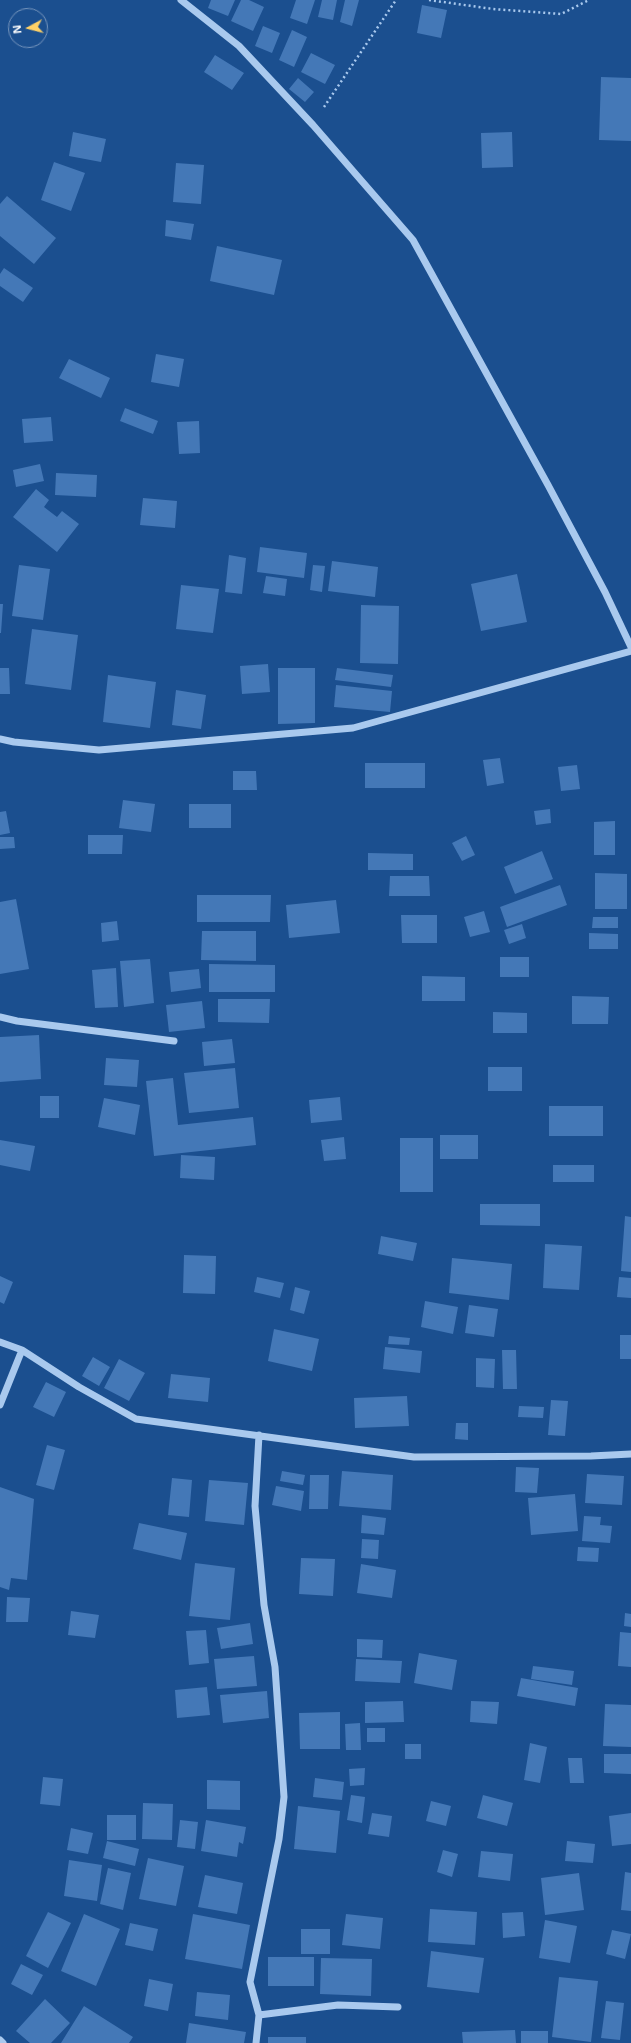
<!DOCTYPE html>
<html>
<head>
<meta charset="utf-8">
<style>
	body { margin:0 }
	#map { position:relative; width:631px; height:2043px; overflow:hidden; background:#1b4f8f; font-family:"Open Sans",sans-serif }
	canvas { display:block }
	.north { position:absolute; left:8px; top:8px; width:40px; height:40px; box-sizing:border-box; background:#1b4f8f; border:1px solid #7695bc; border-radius:50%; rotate:263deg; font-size:11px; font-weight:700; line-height:16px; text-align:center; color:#fff }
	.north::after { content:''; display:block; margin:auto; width:14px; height:18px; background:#ffd166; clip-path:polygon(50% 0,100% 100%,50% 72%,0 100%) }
</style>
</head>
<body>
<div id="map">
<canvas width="631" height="2043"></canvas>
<div class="north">N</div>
</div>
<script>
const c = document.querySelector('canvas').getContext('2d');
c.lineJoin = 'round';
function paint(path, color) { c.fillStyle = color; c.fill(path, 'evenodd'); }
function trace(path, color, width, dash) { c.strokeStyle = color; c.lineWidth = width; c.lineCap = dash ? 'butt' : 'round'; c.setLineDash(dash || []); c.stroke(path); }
const building = new Path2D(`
	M211 0H235L228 16 208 8Z
	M241 0H249L264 7 253 31 231 21Z
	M296 0H315L307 24 290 18Z
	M322 0H337L333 20 318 17Z
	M345 0H359L352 26 340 22Z
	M422 5 447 10 441 38 417 33Z
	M263 26 280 33 272 53 255 46Z
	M292 30 307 37 294 67 279 60Z
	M311 53 335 65 325 84 301 72Z
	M215 55 244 73 232 90 204 72Z
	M601 77 631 78V141L599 140Z
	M298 78 314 92 305 102 289 89Z
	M73 132 106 139 101 162 69 156Z
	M512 132 513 167 482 168 481 133Z
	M54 162 85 173 71 211 41 200Z
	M176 163 204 165 201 204 173 202Z
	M7 196 56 238 34 264 0 236V204Z
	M166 220 194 224 191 240 165 236Z
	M217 246 282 260 274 295 210 281Z
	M4 268 33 288 23 302 0 286V274Z
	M156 354 184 359 179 387 151 382Z
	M69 359 110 378 101 398 59 378Z
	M125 408 158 421 153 434 120 421Z
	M51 417 53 441 24 443 22 419Z
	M199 421 200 453 179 454 177 422Z
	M40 464 44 481 16 487 13 470Z
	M56 473 97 475 96 497 55 495Z
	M36 489 49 500 44 507 57 517 62 511 79 524 57 552 13 517Z
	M143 498 177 501 175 528 140 525Z
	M260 547 307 553 304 578 257 572Z
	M229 555 246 558 242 594 225 592Z
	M332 561 378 567 375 597 328 591Z
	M19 565 50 569 43 620 12 616Z
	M313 565 325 566 322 592 310 590Z
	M517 574 527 622 481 631 471 584Z
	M266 576 287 579 285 596 263 593Z
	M181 585 219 589 213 633 176 629Z
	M0 604H3L1 633H0Z
	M361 605 399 606 398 664 360 663Z
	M32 629 78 635 71 690 25 684Z
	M268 664 270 692 242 694 240 666Z
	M0 668H9L10 694H0Z
	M278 668H315V723L278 724Z
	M337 668 393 675 391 687 335 680Z
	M108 675 156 682 150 728 103 722Z
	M336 685 392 691 390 712 334 707Z
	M176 690 206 695 201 729 172 725Z
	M500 758 504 783 487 786 483 760Z
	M365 763H425V788H365Z
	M577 765 580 789 561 791 558 767Z
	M233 771H256L257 790H233Z
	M123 800 155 804 151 832 119 828Z
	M189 804H231V828H189Z
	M550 809 551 823 536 825 534 811Z
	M6 811 10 833 0 835V812Z
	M615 821V855H594V822Z
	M88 835H123L122 854H88Z
	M466 836 475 855 462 861 452 843Z
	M0 837H14L15 848 0 849Z
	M542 851 553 879 515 894 504 867Z
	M368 853 413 854V870H368Z
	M595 873 627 874V909H595Z
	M390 876H429L430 896H389Z
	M560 885 567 905 507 927 500 907Z
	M197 895H271L270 922H197Z
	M16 899 29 969 0 974V902Z
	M336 900 340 933 289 938 286 905Z
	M484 911 490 932 470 937 464 917Z
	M401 915H437V943H402Z
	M593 917H618V928H592Z
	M117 921 119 940 102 942 101 923Z
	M522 924 526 938 509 944 504 930Z
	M202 931H256V961L201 960Z
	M589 933 618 934V949H589Z
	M500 957H529V977H500Z
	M150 959 154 1003 124 1007 120 961Z
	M209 964 275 965V992H209Z
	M116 968 118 1007 95 1008 92 970Z
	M199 969 201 988 171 992 169 972Z
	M422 976 465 977V1001H422Z
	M572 996 609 997 608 1024H572Z
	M218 999H270L269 1023 218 1022Z
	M202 1001 205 1028 169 1032 166 1005Z
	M493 1012 527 1013V1033H493Z
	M39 1035 41 1079 0 1082V1037Z
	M232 1039 235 1063 204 1066 202 1042Z
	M106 1058 139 1060 137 1087 104 1085Z
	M488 1067H522V1091H488Z
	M235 1068 239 1108 189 1113 184 1073Z
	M173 1078 178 1125 253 1117 256 1145 154 1156 146 1081Z
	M40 1096H59V1118H40Z
	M340 1097 342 1120 311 1123 309 1100Z
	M104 1098 140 1105 135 1135 98 1127Z
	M549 1106H603V1136H549Z
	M440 1135H478V1159H440Z
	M344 1137 346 1159 324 1161 321 1140Z
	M400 1138H433V1192H400Z
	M0 1140 35 1146 30 1171 0 1165Z
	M181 1155 215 1157 214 1180 180 1178Z
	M553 1165H594V1182H553Z
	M480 1204H540V1226L480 1225Z
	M625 1216 631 1217V1272L621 1271Z
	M381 1236 417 1243 413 1261 378 1254Z
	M545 1244 582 1246 579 1290 543 1288Z
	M184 1255 216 1256 215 1294 183 1293Z
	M452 1258 512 1264 509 1300 449 1293Z
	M0 1276 13 1282 4 1304 0 1302Z
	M257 1277 284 1283 280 1298 254 1292Z
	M619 1277 631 1278V1298L617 1297Z
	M295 1287 310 1291 304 1314 290 1310Z
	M425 1301 458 1307 453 1334 421 1327Z
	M469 1305 498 1309 494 1337 465 1333Z
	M274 1329 319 1339 312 1371 268 1361Z
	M620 1335H631V1359H620Z
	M389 1336 410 1338 409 1345 388 1344Z
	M385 1347 422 1351 420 1373 383 1369Z
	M502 1350H516L517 1389H503Z
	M93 1357 110 1367 99 1386 82 1376Z
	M476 1358 495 1359 494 1388 476 1387Z
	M119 1359 145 1373 129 1401 104 1388Z
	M171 1374 210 1378 208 1402 168 1398Z
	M46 1382 66 1392 54 1417 33 1407Z
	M407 1396 409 1426 355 1428 354 1398Z
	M551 1400 568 1401 565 1436 548 1435Z
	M519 1406 544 1407 543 1418 518 1417Z
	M456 1423H468V1440L455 1439Z
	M47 1445 65 1450 54 1490 36 1485Z
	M516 1467 539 1468 537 1493 515 1492Z
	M282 1471 305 1475 303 1485 280 1481Z
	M342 1471 393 1475 391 1510 339 1506Z
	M587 1474 624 1476 622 1505 585 1503Z
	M310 1475H329L328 1509H309Z
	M172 1478 192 1480 189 1517 168 1515Z
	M209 1480 248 1483 244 1525 205 1521Z
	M276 1486 304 1491 301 1511 272 1505Z
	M0 1487 34 1499 27 1580 11 1578 9 1590 0 1587Z
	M575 1494 578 1531 531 1535 528 1498Z
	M362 1515 386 1518 384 1535 361 1533Z
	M584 1516 601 1517 600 1525 612 1526 610 1543 582 1541Z
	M139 1523 187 1533 181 1560 133 1549Z
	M362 1539 379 1540 378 1559 361 1558Z
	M578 1547 599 1548 598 1562 577 1561Z
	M301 1558 335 1559 333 1596 299 1594Z
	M195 1563 235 1568 230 1620 189 1616Z
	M361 1564 396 1570 392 1598 357 1593Z
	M7 1597 30 1598 28 1622H6Z
	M71 1611 99 1615 95 1638 68 1635Z
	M625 1613 631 1614V1627L624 1626Z
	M250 1623 253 1644 221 1649 217 1628Z
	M206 1630 209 1663 189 1665 186 1631Z
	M620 1632 631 1633V1667L618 1666Z
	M357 1639 383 1640 382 1658 357 1657Z
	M419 1653 457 1660 452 1690 414 1683Z
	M254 1656 257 1686 217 1689 214 1659Z
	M356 1659 402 1661 400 1683 355 1681Z
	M533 1666 574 1671 572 1685 531 1679Z
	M521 1678 578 1688 575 1706 517 1696Z
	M207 1687 210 1715 177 1718 175 1690Z
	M267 1691 269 1718 223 1723 220 1695Z
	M403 1701 404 1722 365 1723V1702Z
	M471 1701 499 1702 497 1724 470 1722Z
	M605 1704 631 1705V1747L603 1746Z
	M340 1712V1749H300L299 1713Z
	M360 1723 361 1750H346L345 1724Z
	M367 1728H385V1742H367Z
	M530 1743 547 1747 540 1783 524 1780Z
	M405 1744H421V1759H405Z
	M604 1754H631V1774L604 1773Z
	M568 1758H582L584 1783H570Z
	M365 1768 364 1785 350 1786 349 1769Z
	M43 1777 63 1779 60 1806 40 1804Z
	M315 1778 344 1782 342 1800 313 1797Z
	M207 1780 240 1781V1810L207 1809Z
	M351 1795 365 1797 362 1823 347 1820Z
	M483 1795 513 1803 507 1826 477 1818Z
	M431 1801 451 1806 446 1826 426 1821Z
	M143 1803 173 1804 172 1840 142 1839Z
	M298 1806 340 1811 336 1853 294 1849Z
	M372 1813 392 1816 389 1837 368 1834Z
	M631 1813V1844L612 1846 609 1816Z
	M107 1815H136V1840H107Z
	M180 1820 198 1822 195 1849 177 1847Z
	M206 1820 246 1827 243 1844 239 1842 237 1857 201 1851Z
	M71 1828 93 1833 88 1854 67 1850Z
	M107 1841 139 1849 135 1866 103 1858Z
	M567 1841 595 1844 593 1863 565 1861Z
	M443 1850 458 1854 452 1877 437 1872Z
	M481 1851 513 1854 510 1881 478 1877Z
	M148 1858 184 1866 176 1906 139 1899Z
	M69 1860 102 1865 97 1901 64 1896Z
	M108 1868 131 1873 123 1910 100 1904Z
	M625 1872 631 1873V1911L621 1910Z
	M579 1873 584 1910 545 1915 541 1878Z
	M205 1875 243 1883 237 1914 198 1907Z
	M430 1909 477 1912 475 1945 428 1942Z
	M48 1912 71 1923 48 1968 26 1956Z
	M523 1912 525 1936 503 1938 502 1913Z
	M84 1914 120 1929 96 1986 61 1971Z
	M193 1914 250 1925 242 1969 185 1959Z
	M346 1914 383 1918 380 1949 342 1945Z
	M545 1920 577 1926 570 1963 539 1958Z
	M130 1923 158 1929 153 1951 125 1945Z
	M301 1929H330V1954H301Z
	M612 1930 631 1934 625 1959 606 1954Z
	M431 1951 484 1958 479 1993 427 1987Z
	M268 1957H314V1986H268Z
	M321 1958 372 1959 371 1996 320 1994Z
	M21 1964 43 1975 32 1995 11 1984Z
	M559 1977 598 1981 591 2042 552 2037Z
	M149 1979 173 1984 168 2011 144 2006Z
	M197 1992 230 1995 228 2020 195 2016Z
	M45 1999 70 2023 51 2043H30L16 2031Z
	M606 2001 624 2003 620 2040 601 2038Z
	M84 2006 133 2037 129 2043H61Z
	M189 2023 246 2032 244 2043H186Z
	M515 2030 516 2043H463L462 2032Z
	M521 2031H548V2043H521Z
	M268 2037H306V2043H268Z`);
const path = new Path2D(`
	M429 0 493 9 561 14 589 0
	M324 107 396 0`);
const minor = new Path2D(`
	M181 0 239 46 313 125 413 240 548 485 605 592 631 647
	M0 739 14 742 99 750 353 728 631 651
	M0 1017 17 1021 174 1041
	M0 1342 22 1350 79 1387 136 1419 414 1457 591 1456 631 1454
	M0 1405 22 1350
	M259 2015 338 2005 398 2007
	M0 2040 3 2043
	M256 2043 259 2015 250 1982 279 1839 284 1797 275 1667 264 1605 255 1506 259 1435`);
paint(building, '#4478b7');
trace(path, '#a9c9ee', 2.5, [2, 3]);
trace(minor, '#a9c9ee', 7);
</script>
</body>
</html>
